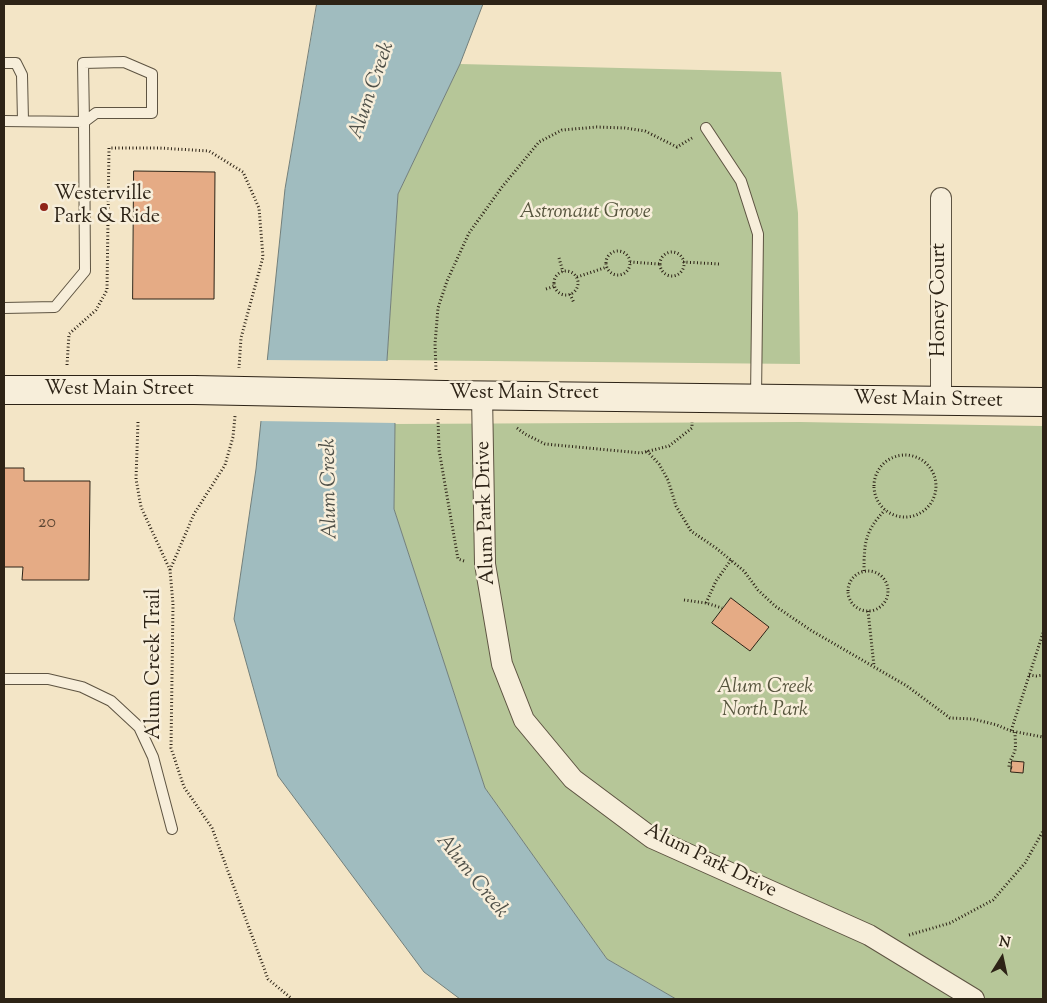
<!DOCTYPE html>
<html>
<head>
<meta charset="utf-8">
<style>
	body { margin:0 }
	#map { position:relative; width:1047px; height:1003px; overflow:hidden; background:#f3e5c6; font-family:"Sorts Mill Goudy",serif }
	canvas { display:block }
	.frame { position:absolute; inset:0; border:5px solid #2d2316; pointer-events:none }
	.north { position:absolute; left:977px; top:933px; width:50px; height:50px; -webkit-text-stroke:4px #f7eeda; paint-order:stroke; rotate:10deg; font-size:14px; font-weight:700; line-height:20px; text-align:center; color:#2d2316 }
	.north::after { content:''; display:block; margin:auto; width:18px; height:22px; background:#2d2316; clip-path:polygon(50% 0,100% 100%,50% 72%,0 100%) }
</style>
</head>
<body>
<div id="map">
<canvas width="1047" height="1003"></canvas>
<div class="frame"></div>
<div class="north">N</div>
</div>
<script>
const c = document.querySelector('canvas').getContext('2d');
c.lineJoin = 'round';
function paint(path, color) { c.fillStyle = color; c.fill(path, 'evenodd'); }
function trace(path, color, width, dash) { c.strokeStyle = color; c.lineWidth = width; c.lineCap = dash ? 'butt' : 'round'; c.setLineDash(dash || []); c.stroke(path); }
function label(font, color, halo, rows, align = 'center') {
  c.font = font + ' "Sorts Mill Goudy",serif'; c.lineWidth = 5; c.setLineDash([]); c.textBaseline = 'middle'; c.strokeStyle = halo; c.fillStyle = color; for (const [text, x, y, turn = 0] of rows) {
    c.save(); c.translate(x, y); c.rotate((+turn || 0) * Math.PI / 180); c.textAlign = isNaN(turn) ? turn : align; if (halo) c.strokeText(text, 0, 0); c.fillText(text, 0, 0); c.restore();
  }
}
const green = new Path2D(`
	M460 64 781 72 798 213 800 364 387 360 398 194Z
	M800 422 1043 426V999H676L607 959 485 788 394 509 395 424Z`);
const water = new Path2D(`
	M317 4H483L460 64 398 194 387 360 395 424 394 509 485 788 607 959 676 999H460L424 972 278 776 234 619 256 469 285 189Z`);
const pier = new Path2D(`
	M264 360 389 361 397 423 258 421Z`);
const building = new Path2D(`
	M134 171 215 172 214 299H133Z
	M4 468H24V481H90L89 580H22L23 567H4Z
	M731 598 769 627 750 651 712 623Z
	M1012 761 1024 762 1023 773 1011 772Z`);
const path = new Path2D(`
	M606 263a12 12 0 1 1 24 0a12 12 0 1 1-24 0Z
	M660 264a12 12 0 1 1 24 0a12 12 0 1 1-24 0Z
	M559 258 563 272
	M630 262 660 264
	M683 262 720 264
	M554 283a12 12 0 1 1 24 0a12 12 0 1 1-24 0Z
	M577 277 607 267
	M546 289 555 286
	M570 294 574 303
	M67 365 69 334 96 310 107 290 109 148H159L209 151 243 172 259 208 263 257 241 338 239 368
	M436 370 435 344 438 308 447 281 469 233 502 187 539 142 562 130 597 127 625 128 645 131 677 147 692 138
	M438 419 439 450 458 559 464 561
	M138 422 136 479 141 507 170 570 173 604 171 748 184 787 212 828 268 979 292 999
	M517 428 525 434 545 444 641 453 669 446 692 428V422
	M647 451 659 464 668 480 676 506 691 531 716 548 744 571 758 590 775 606 812 631 907 686 950 718 973 719 997 725 1011 731
	M874 486a31 31 0 1 1 62 0a31 31 0 1 1-62 0Z
	M170 570 194 514 225 465 233 437 235 416
	M864 571C864 543 865 531 885 510
	M848 591a20 20 0 1 1 40 0a20 20 0 1 1-40 0Z
	M684 600 706 603 722 608
	M706 603 716 581 731 560
	M868 611 874 666
	M1043 633 1011 731 1043 737
	M1029 675 1036 676 1043 675
	M1012 768 1009 767C1009 761 1013 757 1015 750 1016 745 1015 738 1015 732
	M909 935 950 923 993 900 1025 863 1043 831`);
const lane = new Path2D(`
	M124 62 152 74V113H96L84 122 83 63Z
	M4 63H16L22 75 23 121
	M4 121 84 122 85 271 55 307 4 308
	M706 128 741 181 758 234 756 397
	M4 679H48L82 687 111 701 139 727 153 757 172 829`);
const street = new Path2D(`
	M941 198V402
	M482 395 485 564 502 664 524 720 573 779 652 838 869 935 974 999`);
const secondary = new Path2D(`
	M4 390H194
	M445 395 1043 402`);
const secondaryBridge = new Path2D(`
	M194 390 445 395`);
const markers = [
	[44,207,5,"#8f2418"]
];
const numberNames = [
	["20",47,524]
];
const poiNames = [
	["Westerville",54,196],
	["Park & Ride",54,219]
];
const parkNames = [
	["Astronaut Grove",585,214],
	["Alum Creek",765,689],
	["North Park",765,712]
];
const streetNames = [
	["Honey Court",941,300,-90],
	["West Main Street",119,391],
	["West Main Street",524,395],
	["West Main Street",928,401,1],
	["Alum Park Drive",487,513,-92],
	["Alum Creek Trail",156,664,-90],
	["Alum Park Drive",710,862,26]
];
const waterNames = [
	["Alum Creek",373,91,-71],
	["Alum Creek",331,489,-91],
	["Alum Creek",471,877,51]
];
paint(green, '#b6c698');
paint(water, '#a0bcbf');
trace(water, '#727f7b', 1);
paint(pier, '#f3e5c6');
paint(building, '#e5ab85');
trace(building, '#2d2316', 1);
trace(lane, '#5e5442', 12);
trace(street, '#5e5442', 22);
trace(secondary, '#2d2316', 30);
trace(path, '#2d2316', 3, [1, 2.5]);
trace(lane, '#f7eeda', 10);
trace(street, '#f7eeda', 20);
trace(secondary, '#f7eeda', 28);
trace(secondaryBridge, '#2d2316', 30, []);
trace(secondaryBridge, '#f7eeda', 28);
for (const [x, y, r, color] of markers) { const dot = new Path2D(); dot.arc(x, y, r, 0, 2 * Math.PI); c.fillStyle = color; c.fill(dot); trace(dot, '#f7eeda', 2); }
label('18px', '#5b4532', null, numberNames);
label('20px', '#2d2316', '#f7eeda', poiNames, 'left');
label('italic 20px', '#56543d', '#f7eeda', parkNames);
label('20px', '#2d2316', '#f7eeda', streetNames);
label('italic 21px', '#505149', '#f7eeda', waterNames);
</script>
</body>
</html>
